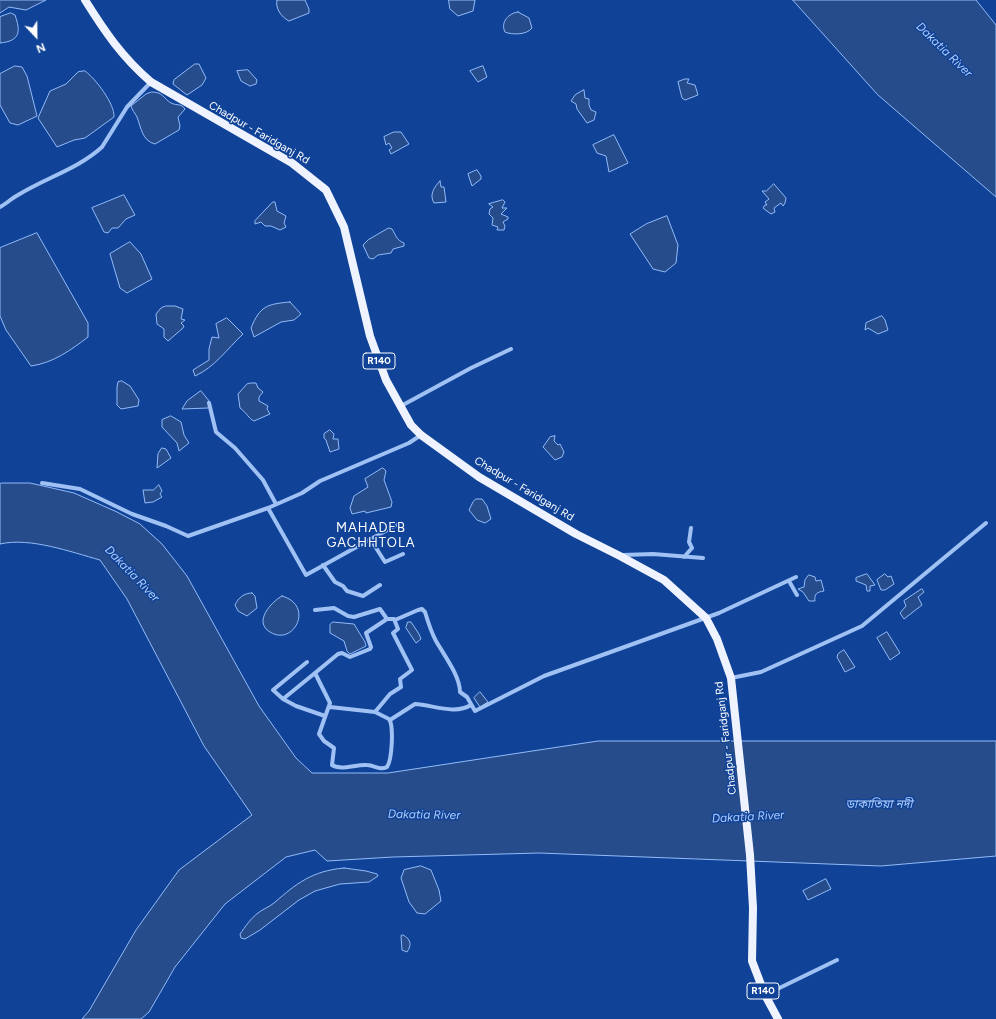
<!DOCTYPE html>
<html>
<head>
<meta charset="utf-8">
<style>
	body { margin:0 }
	#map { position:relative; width:996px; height:1019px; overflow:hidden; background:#104398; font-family:Figtree,sans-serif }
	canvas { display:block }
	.north { position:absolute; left:16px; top:16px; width:40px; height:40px; -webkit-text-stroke:3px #104398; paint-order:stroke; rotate:158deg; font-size:11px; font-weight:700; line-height:16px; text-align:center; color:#fff }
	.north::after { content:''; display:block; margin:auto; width:14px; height:18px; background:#fff; clip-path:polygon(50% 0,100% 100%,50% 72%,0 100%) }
</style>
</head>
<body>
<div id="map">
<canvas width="996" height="1019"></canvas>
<div class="north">N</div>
</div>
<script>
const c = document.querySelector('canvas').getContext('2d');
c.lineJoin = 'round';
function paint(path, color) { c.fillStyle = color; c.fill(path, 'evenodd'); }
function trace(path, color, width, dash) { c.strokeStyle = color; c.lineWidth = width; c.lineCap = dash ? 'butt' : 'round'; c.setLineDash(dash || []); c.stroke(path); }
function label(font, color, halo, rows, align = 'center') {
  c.font = font + ' Figtree,"Noto Sans Bengali",sans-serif'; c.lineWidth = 3; c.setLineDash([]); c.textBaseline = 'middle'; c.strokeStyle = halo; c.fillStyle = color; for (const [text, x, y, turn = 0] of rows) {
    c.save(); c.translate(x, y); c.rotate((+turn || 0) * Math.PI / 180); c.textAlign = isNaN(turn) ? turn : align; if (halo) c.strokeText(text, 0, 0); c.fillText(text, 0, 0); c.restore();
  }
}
const water = new Path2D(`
	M0 0H46L26 10 9 7 0 13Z
	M277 0H305L309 9V13L289 21C281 17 275 8 277 0Z
	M449 0H475L473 11 458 16 450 9Z
	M793 0H976L996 25V197L878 95Z
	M518 12 529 18 532 28C527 35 512 35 505 32 500 22 509 13 518 12Z
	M11 13 15 15C21 32 20 41 0 43V17Z
	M195 64H199L206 78 202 85 187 95 173 84 174 80Z
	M15 66 22 67 27 76 37 116 18 125 10 123 0 105V74Z
	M483 66 487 77 478 82 470 71Z
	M248 70 257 80 256 84 250 86 241 81 237 71Z
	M85 71C95 78 115 104 114 117L85 138 74 140 57 147 38 118 50 91 66 84 78 72Z
	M685 79H689L687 83 695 85 698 95 685 100 682 98 678 82Z
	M584 90 585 98 589 99V105L591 110 596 112 594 120 587 123 577 109 576 104 571 101 575 95Z
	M152 92C163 92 163 98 171 103 177 106 181 103 185 109L178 117 180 126 179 130 155 144C142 141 141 127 137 117 135 113 132 110 131 106L146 94Z
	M394 132H401L409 144 391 154 389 150 392 148 389 143 386 145 384 137Z
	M614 135 628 163 609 172 606 156 597 153 593 145Z
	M477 170 481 176V179L472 186 468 174Z
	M440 181 441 187H444L446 202 434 203C429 195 434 187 440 181Z
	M774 184 786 198 785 203 783 206 781 203 774 208 775 212 771 214 763 208 765 205H767L765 202 769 199 762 191H766Z
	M124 195 135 215 126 219 118 228H112L108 233 104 232 92 208Z
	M503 200 505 202 502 208H507L501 214 508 217V219L503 222 505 226 504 230H497L498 227 492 225 493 218 489 214 490 209 493 207 489 204Z
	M273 202H275L277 211 286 216 284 223 286 227 280 230 271 226H265L261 222 255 224V221Z
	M667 216 678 245 676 263 665 272 653 269 630 234 646 224Z
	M389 228 392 229C396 235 396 240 404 243V246L393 249 391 253 378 255 373 259 369 258 363 245 368 240Z
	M37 233 88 323V337C71 350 53 363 31 366L6 330 0 316V248Z
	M130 242 141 254 152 279 127 293 120 288 110 254Z
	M290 302 301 314 294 320 281 322 254 337 251 328C260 306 267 304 290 302Z
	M166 306H175L183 309 181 319 185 320 181 323 184 326 183 328 168 341 164 337V329L157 324 156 314 161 308Z
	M882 316 885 320 888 330 878 334 868 328 865 330 866 323Z
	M227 318 243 334C227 349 215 367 195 376L193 370 209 360V349L212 337 219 338 216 324Z
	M122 381 130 386 139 400 138 406 121 409 117 405V387L118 382Z
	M251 383H256L258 388 263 392 259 397V401L268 406 267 409 270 414 254 421C249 419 246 412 240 408L238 394 247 384Z
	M201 391 210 402 208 408 182 409 187 401Z
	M171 416 181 422 184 435 189 443 179 451 177 443 162 427V420Z
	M330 430 334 434 333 439H338L339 449 330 452 326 440 324 438V434Z
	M555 436 554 441 558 445 560 444 564 452 562 457 555 460 543 447 550 437Z
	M162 448 166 449 171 458 157 468 158 454Z
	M383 468 386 471 384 480 392 502 391 507 366 513 365 511 352 514 350 508 354 496 368 487 365 479Z
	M2 483H30L74 493 117 512 140 524 162 544 187 576 259 706 296 758 312 773H388L598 741H996V856L881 866 539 853 393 857 327 861 315 850 286 857 225 904 175 967 149 1012 141 1019H82L89 1011 136 930 179 870 252 815 204 746 127 599 100 560C71 552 30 537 0 544V484Z
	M159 485 162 491 160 494 162 497 153 502 145 503 143 490H153Z
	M476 499H482L487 506 491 519 485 523 477 520 469 510 473 502Z
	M867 574 875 585 870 586V591H867L866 585 856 581V578Z
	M885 574 888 577 891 576 894 584 885 590H881L877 580Z
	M809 575 815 577 816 581 821 580 824 591C817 592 814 594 815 601H809L803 592 798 589 804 587 805 580Z
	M922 589 924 592 918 597 922 605 904 619 900 613 906 606 904 601Z
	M252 593 255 596 257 608 247 616 238 611 235 605C238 598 244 593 252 593Z
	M282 596C315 605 294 647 270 632 253 622 271 602 282 596Z
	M333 622 354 624 365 642 366 646 350 654 347 651 344 641 330 633V625Z
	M408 622H411L419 634 421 639 416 643 406 628Z
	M887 632 900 653 890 660 877 638Z
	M844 650 855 667 845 672 837 657 838 654Z
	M480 692 488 702 480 707 474 698Z
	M421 866 431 870 439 890 441 901 425 914 417 913 409 902 401 878 404 870Z
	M344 868 366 871 377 874 378 876 369 882 340 884 315 891 299 900 260 930 245 939 241 938 240 934C245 927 251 918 258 913 263 909 269 907 274 903 297 883 312 871 344 868Z
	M826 879 831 889 808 900 803 891Z
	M403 935C411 939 412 945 407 952L402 950 401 936Z`);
const minor = new Path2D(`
	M0 207C6 204 12 198 18 195 45 178 78 169 102 147L127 107 151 82
	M209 403 216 432 235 448 263 480 276 504
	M401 406 471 368 511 349
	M42 483 80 489 132 514 166 526 188 536 268 508 302 493 320 481 409 443 421 435
	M268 508 306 575 398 524
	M371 540 385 562 403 554
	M623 555 653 554 703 558
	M684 557 692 548 689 542 691 528
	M323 565 335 582 343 586 347 591 363 596 380 585
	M789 581 797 595
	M315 610 334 608 348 616 354 617 380 609 387 619
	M395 620 418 610 422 609 425 612C428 622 431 632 436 641 444 655 460 676 460 692L467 697 475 711 544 676 719 613 796 577
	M315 673 338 654 342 653 350 657 370 649 371 647 366 633 387 619H394L398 629 393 633 412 670 400 679 401 687 390 694 375 712
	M731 678 761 672 862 626 986 523
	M283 699 273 690 307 662
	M325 716 296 706 283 699 315 673 330 703 319 734 324 741 334 748 332 765C341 771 356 764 367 765 375 765 379 771 387 767 392 760 394 726 389 719L375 712 330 707
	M390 720 415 704C433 705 455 715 471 705
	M765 995 837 960`);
const primary = new Path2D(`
	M85 0C105 32 122 57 151 82L292 163 326 190 344 227 370 336 386 380 411 425 421 435 479 477 576 534 620 556 664 580 706 618 717 639 731 678 750 855 753 908 752 961 765 995 778 1019`);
const shields = [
	[379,361,32],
	[763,991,32]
];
const shieldNames = [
	["R140",379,361],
	["R140",763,991]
];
const streetNames = [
	["Chadpur - Faridganj Rd",259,133,30],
	["Chadpur - Faridganj Rd",524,489,31],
	["Chadpur - Faridganj Rd",726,738,-97]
];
const waterNames = [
	["Dakatia River",944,50,44],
	["Dakatia River",132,574,46],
	["ডাকাতিয়া নদী",879,804],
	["Dakatia River",424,815,1],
	["Dakatia River",748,817,-3]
];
const quarterNames = [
	["MAHADEB",371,528],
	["GACHHTOLA",371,543]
];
paint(water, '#274c8b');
trace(water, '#92bbf8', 1);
trace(minor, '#a0c1f4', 4);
trace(primary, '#eef3ff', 8);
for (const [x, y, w] of shields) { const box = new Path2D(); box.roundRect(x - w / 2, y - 8, w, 16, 3); c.fillStyle = '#104398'; c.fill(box); trace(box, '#fff', 1); }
label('bold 10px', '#fff', null, shieldNames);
label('11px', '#fff', '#104398', streetNames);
label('italic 12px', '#adccfb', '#104398', waterNames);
c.letterSpacing = '1px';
label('13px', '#fff', '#104398', quarterNames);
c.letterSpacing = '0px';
</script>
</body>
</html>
